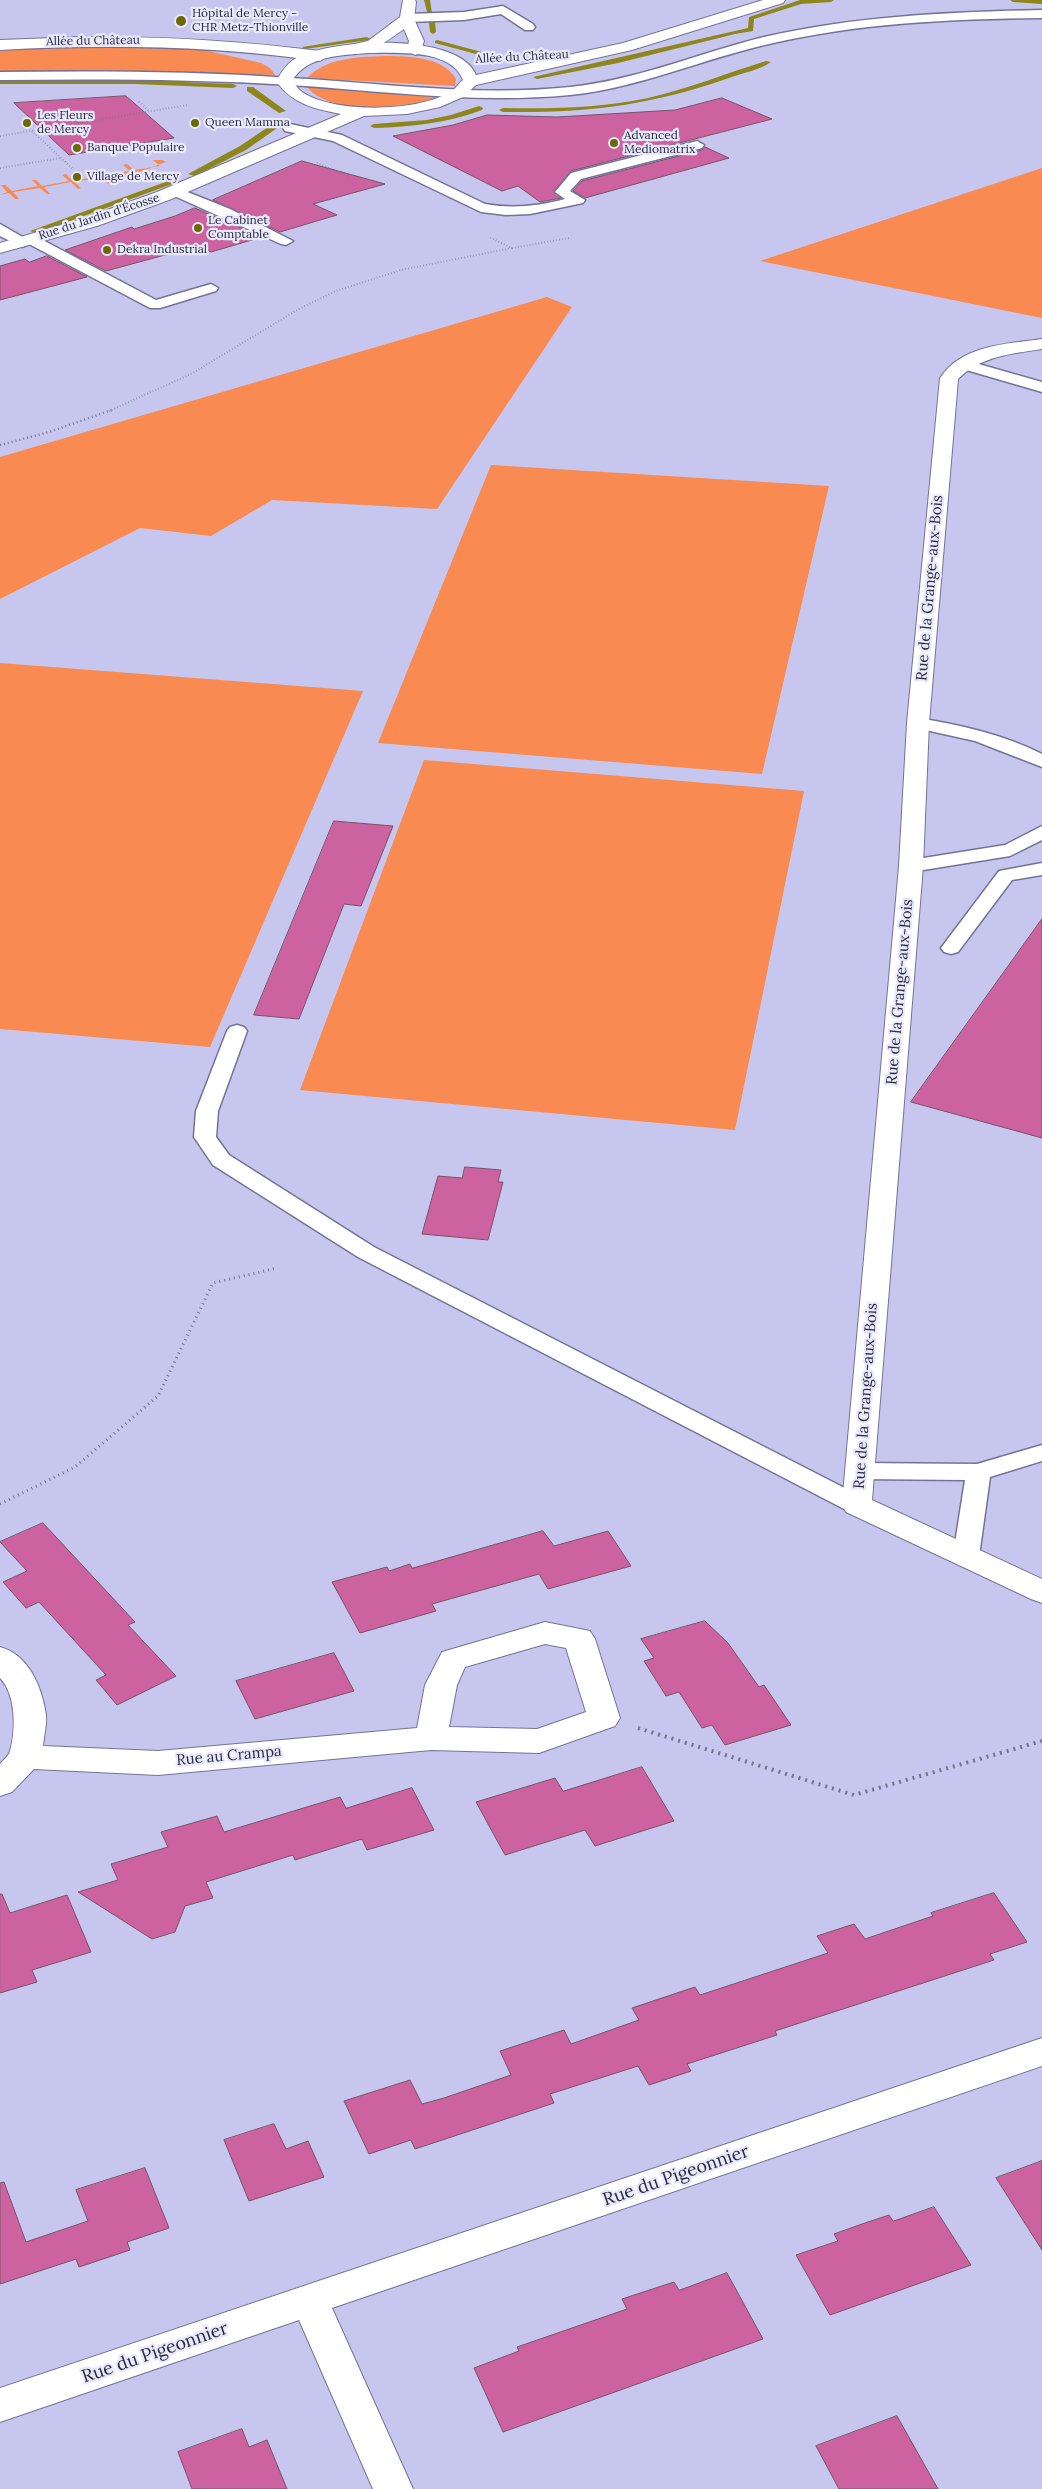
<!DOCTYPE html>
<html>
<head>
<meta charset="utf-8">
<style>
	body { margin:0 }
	canvas { display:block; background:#c7c6ee }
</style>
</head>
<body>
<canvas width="1042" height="2489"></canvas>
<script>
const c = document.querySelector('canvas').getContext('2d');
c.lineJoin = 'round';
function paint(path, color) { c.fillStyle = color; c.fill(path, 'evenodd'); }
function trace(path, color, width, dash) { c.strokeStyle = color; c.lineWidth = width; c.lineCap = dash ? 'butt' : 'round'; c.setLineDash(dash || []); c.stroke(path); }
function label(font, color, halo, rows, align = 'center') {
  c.font = font + ' Lora,serif'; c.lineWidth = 4.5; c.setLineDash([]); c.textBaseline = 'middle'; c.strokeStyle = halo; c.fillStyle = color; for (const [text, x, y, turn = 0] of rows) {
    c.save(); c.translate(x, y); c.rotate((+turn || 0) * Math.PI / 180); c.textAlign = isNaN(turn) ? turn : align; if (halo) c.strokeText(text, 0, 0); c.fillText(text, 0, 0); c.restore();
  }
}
const green = new Path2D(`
	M69 44 195 48 261 63 270 68 275 75 118 71 0 72V49Z
	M383 56C407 56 443 56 456 79L455 86 307 78C326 58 357 57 383 56Z
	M307 87 441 96C409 108 332 117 307 87Z
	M153 160H162L166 162 108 184 101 177 75 182 81 188 78 189 71 182 44 187 50 194H47L40 188 13 192 19 199H15L9 193 0 195 7 192 1 185H5L12 191 38 186 32 180H36L42 186 69 181 62 175 66 174 73 181 99 176 93 170 97 169 104 175 130 171 123 165 127 164 134 170 160 166Z
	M1042 168V318L760 261Z
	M547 297 572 307 437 509 272 500 211 536 140 528 0 599V457Z
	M491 465 829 486 762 774 378 743Z
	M0 663 363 691 210 1047 0 1029Z
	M424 760 804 791 735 1130 300 1090Z`);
const stream = new Path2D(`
	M424 0H430L432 13 427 12Z
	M834 0 831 2 801 4 754 19 753 31 735 34 618 63 537 79 533 77 748 28 749 17 800 0Z
	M1010 0H1042V4L1013 2Z
	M432 20 435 22 436 32 433 34 430 32 429 22Z
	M367 37 370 39 369 40 305 49 302 47Z
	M437 40 489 54 490 55 487 57 435 43V41Z
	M766 61 771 62C760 70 742 73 729 78 648 106 588 113 503 112L499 110 503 108C552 109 601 108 648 98 688 89 727 73 766 61Z
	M0 80H135L233 84 237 86 233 88 135 84H0Z
	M247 87H253L286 111 279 113 247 91Z
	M479 106 483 108 482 110C447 123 411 127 374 128L370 126 374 124 427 120 451 115Z
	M280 119 287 121 246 150 195 176 188 174 240 146Z
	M171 180 178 182 37 233 30 231Z`);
const building = new Path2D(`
	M126 96 174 138 69 155 14 103Z
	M722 98 772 119 571 171 554 191 561 198 540 202 518 186 502 191 393 136 453 125 487 115 557 117 675 110Z
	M705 147 729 158 585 198 573 191 582 181 702 150Z
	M302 161 385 184 313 204 337 215 280 232 213 200Z
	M195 208 262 237 211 252 198 246 106 271 65 250 132 227 134 229 175 216Z
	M47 256 87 277 0 300V266L25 259 29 262Z
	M334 821 393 826 361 906 344 904 299 1019 254 1015Z
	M1042 919V1138L911 1102Z
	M465 1167 501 1170 498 1182H503L488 1240 422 1234 438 1176 462 1178Z
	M43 1523 135 1622 128 1625 176 1676 117 1705 96 1680 106 1675 39 1602 26 1608 3 1582 27 1571 0 1542Z
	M543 1531 554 1546 608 1531 631 1566 548 1589 539 1574 432 1604 436 1611 360 1633 332 1582 387 1567 389 1571 410 1564 412 1568Z
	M705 1621 728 1643 759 1687 764 1685 791 1725 725 1745 712 1725 702 1728 679 1692 666 1696 644 1661 654 1658 641 1639Z
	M334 1653 354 1691 255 1719 236 1681Z
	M642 1767 674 1821 595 1846 585 1830 505 1855 476 1802 555 1778 563 1791Z
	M412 1788 434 1830 367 1850 362 1839 295 1860 293 1855 206 1882 213 1898 185 1906 175 1932 152 1939 78 1892 118 1880 111 1864 168 1847 161 1832 217 1816 224 1832 340 1797 346 1808Z
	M994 1893 1027 1942 990 1954 994 1960 775 2031 777 2035 687 2064 691 2071 649 2085 638 2066 550 2094 554 2103 415 2149 411 2140 369 2154 344 2101 410 2080 422 2104 444 2098 511 2075 500 2051 564 2030 571 2044 639 2020 632 2008 695 1987 700 1995 828 1953 817 1936 854 1924 865 1939 933 1916 931 1913Z
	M0 1894H2L10 1913 67 1895 91 1952 32 1970 37 1982 0 1993Z
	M274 2124 286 2149 308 2141 324 2177 249 2201 224 2140Z
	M1042 2161V2250L996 2178Z
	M145 2168 169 2228 127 2242 130 2250 79 2267 76 2259 0 2284V2183L4 2182 26 2242 88 2221 76 2190Z
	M934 2207 971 2265 830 2315 796 2255 838 2241 834 2234 862 2224 889 2215 893 2221Z
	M727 2273 763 2339 503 2432 474 2368 519 2351 517 2347 627 2309 622 2299 674 2282 679 2290Z
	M897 2416 938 2489H839L816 2446Z
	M242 2429 249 2447 267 2440 287 2489H192L178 2452Z`);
const pathFar3 = new Path2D(`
	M139 102 149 111
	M32 131 73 169
	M0 136 188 105
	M317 163 348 176
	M0 168 61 158
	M512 248 570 238
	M109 411 191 374 299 309 336 291 401 270 512 248 489 237`);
const pathFar2 = new Path2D(`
	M0 445 49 432 112 410`);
const pathFar1 = new Path2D(`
	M0 1504 75 1467 158 1396 213 1283 277 1268`);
const path = new Path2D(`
	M638 1728 854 1795 1042 1741`);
const service = new Path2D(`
	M503 6 533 24 535 27 533 30H525L501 14 464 20 408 22 402 18 408 14 464 12Z
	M1042 10V18C950 19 859 23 769 44 702 59 639 88 570 95 477 104 383 91 290 85 194 79 97 79 0 80V72C97 71 194 71 290 78 383 83 477 97 570 87 637 80 699 53 764 37 855 16 949 12 1042 10Z
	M290 124 342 135 485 204C512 209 539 206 565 199L555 192 571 173 697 141 704 145 702 148 581 179 570 191 585 200 583 203 530 214 506 215 481 212 333 141 285 131 283 128Z
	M175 187 230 209 293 241 286 245 281 244 170 194 168 191 170 188Z
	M0 224 26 239 32 236 37 237 156 300 211 284 218 288 216 291 160 308H150L29 244 22 247 0 236Z
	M961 359 1042 382V392L956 367 953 364Z
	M918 718C960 725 1003 734 1042 754V767L975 741 912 727 909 723 912 719Z
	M1042 826V840L1010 856 911 872 904 870 901 866 904 862 911 860 1005 845Z
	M1042 863V875L1012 880 958 952 951 954 944 952 941 948 999 871Z
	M237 1025 244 1027 247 1031 218 1111 216 1137 229 1155 374 1247 866 1499 869 1505 866 1511 857 1513 848 1511 358 1257 213 1165 194 1137 196 1111 227 1031 230 1027Z
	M1042 1445V1461L990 1477 979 1556 975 1562 966 1564 957 1562 953 1556 965 1480 859 1479 850 1477 847 1471 850 1465 859 1463 977 1464Z`);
const minor = new Path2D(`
	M403 0H415L416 2 414 19 424 41 420 53 415 55 407 50 409 41 404 29C387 41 364 59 342 53L339 50 342 47 368 41 400 17Z
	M81 37C161 36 240 41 320 51L328 56 320 61C213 46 107 44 0 50V40Z
	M1042 339V349C1011 354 981 356 958 379L929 723 923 866 872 1500 1042 1579V1603L1031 1599 846 1512 842 1505 899 866 907 723 940 378C962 345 1006 344 1042 339Z
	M545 1622 590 1631 595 1639 620 1718 615 1726 539 1753 431 1750 158 1775 34 1769 12 1792 0 1796V1764C3 1760 9 1756 10 1751 16 1730 16 1694 0 1678V1647C29 1655 42 1687 46 1715 47 1724 44 1736 43 1746L158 1751 417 1728 425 1685 442 1652ZM545 1644 566 1648 586 1712 537 1729 449 1727 457 1685 465 1667Z
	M1042 2038V2066L332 2308 413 2489H373L299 2320 0 2422V2388Z`);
const tertiary = new Path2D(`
	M763 0H785L783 3 632 50 476 85 463 97 440 107 407 114 364 116 169 200 97 226 0 253V243L85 218 157 192 341 114C315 109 292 104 276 81 281 73 285 66 293 60 326 38 459 31 476 75L623 43ZM370 53C398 53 451 49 463 80 459 83 456 88 452 91 419 112 335 114 302 92 298 89 295 84 292 81 307 55 343 55 370 53Z`);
const markers = [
	[181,21,6,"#6e6801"],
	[27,123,5,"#6e6801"],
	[195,123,5,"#6e6801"],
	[614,143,5,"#6e6801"],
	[77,148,5,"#6e6801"],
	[77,177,5,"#6e6801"],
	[198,228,5,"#6e6801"],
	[107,250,5,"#6e6801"]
];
const farPoinames = [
	["Hôpital de Mercy -",192,14],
	["CHR Metz-Thionville",192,28],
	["Les Fleurs",37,116],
	["de Mercy",37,130],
	["Queen Mamma",205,123],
	["Advanced",624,136],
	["Mediomatrix",624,150],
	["Banque Populaire",87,148],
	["Village de Mercy",87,177],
	["Le Cabinet",208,221],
	["Comptable",208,235],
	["Dekra Industrial",117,250]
];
const farStreetnames = [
	["Allée du Château",93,41,-1],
	["Allée du Château",522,57,-3],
	["Rue du Jardin d'Écosse",99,217,-18]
];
const streetNames = [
	["Rue de la Grange-aux-Bois",930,588,-85],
	["Rue de la Grange-aux-Bois",900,992,-85],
	["Rue de la Grange-aux-Bois",866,1396,-86],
	["Rue au Crampa",229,1756,-5]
];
const nearStreetnames = [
	["Rue du Pigeonnier",676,2176,-19],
	["Rue du Pigeonnier",155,2353,-19]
];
paint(green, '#f88a52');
paint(stream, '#8d871b');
paint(building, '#cd62a0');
trace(building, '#785467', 1);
trace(service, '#747397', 3);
trace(minor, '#747397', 2);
trace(tertiary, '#747397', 2);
trace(pathFar3, '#75748f', 2, [0.5, 2.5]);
trace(pathFar2, '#75748f', 2.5, [1, 3]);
trace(pathFar1, '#75748f', 3, [1, 4]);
trace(path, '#75748f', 4, [2, 5]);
paint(service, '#fff');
paint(minor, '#fff');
paint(tertiary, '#fff');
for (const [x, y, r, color] of markers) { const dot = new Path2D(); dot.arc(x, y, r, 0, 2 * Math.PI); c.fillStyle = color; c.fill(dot); trace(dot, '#e9e9fe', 2); }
label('12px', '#2d2c3c', '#e9e9fe', farPoinames, 'left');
label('12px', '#2d2c3c', '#e9e9fe', farStreetnames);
label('15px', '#2d2c3c', '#e9e9fe', streetNames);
label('18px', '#2d2c3c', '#e9e9fe', nearStreetnames);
</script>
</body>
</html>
